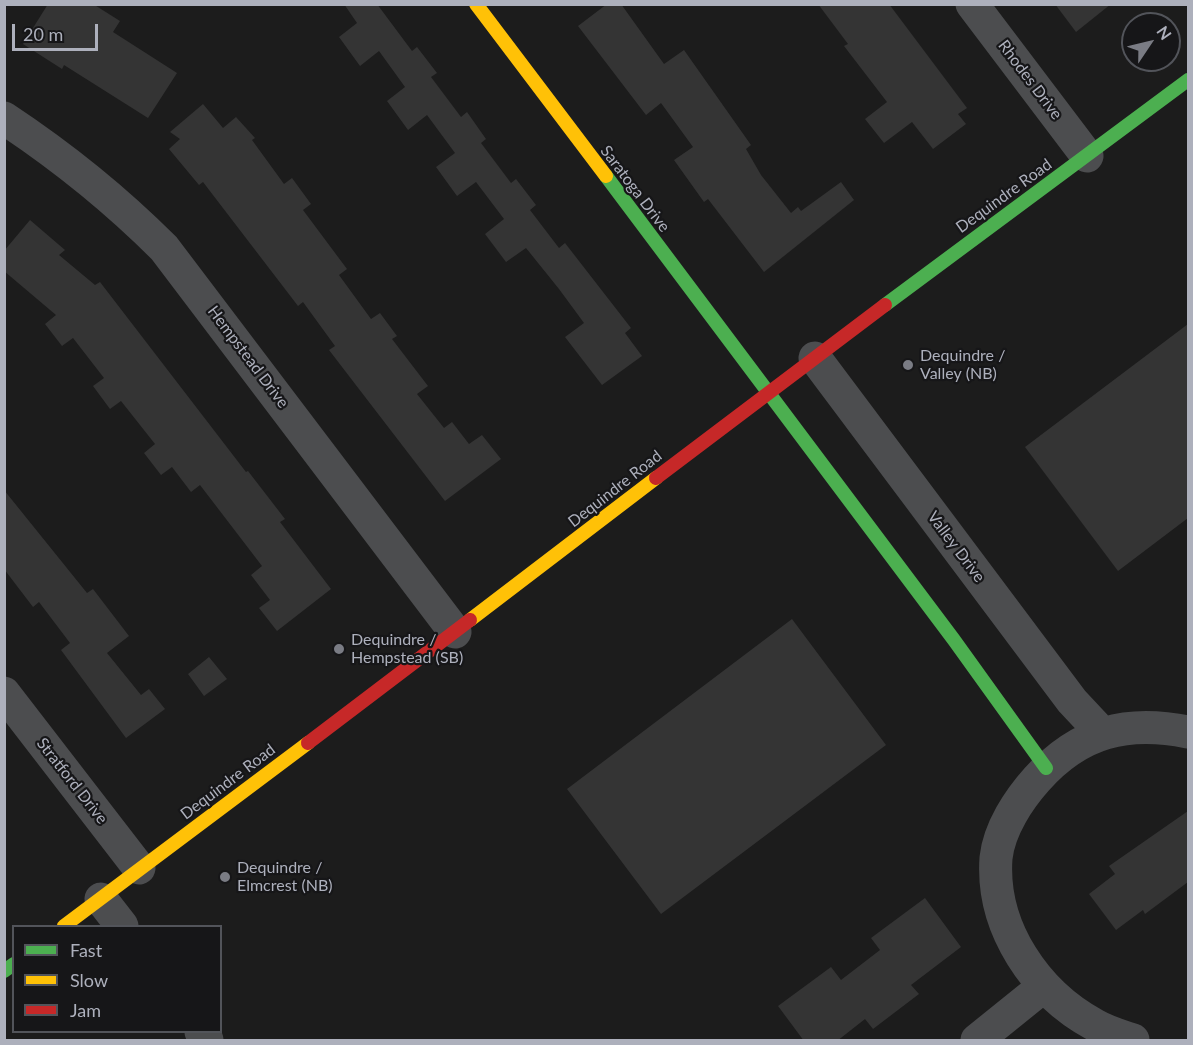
<!DOCTYPE html>
<html>
<head>
<meta charset="utf-8">
<style>
	body { margin:0 }
	#map { position:relative; width:1193px; height:1045px; overflow:hidden; background:#1c1c1c; font-family:Lato,sans-serif }
	canvas { display:block }
	.frame { position:absolute; inset:0; border:6px solid #adb0bc; pointer-events:none }
	.legend { position:absolute; left:12px; top:925px; width:210px; height:108px; box-sizing:border-box; background:#161618; border:2px solid #52545a; margin:0; padding:8px 10px; list-style:none; font-size:18px; color:#adb0bc }
	.legend li { display:flex; align-items:center; gap:12px; height:30px }
	.legend b { width:30px; border:2px solid #52545a }
	.north { position:absolute; left:1121px; top:12px; width:60px; height:60px; box-sizing:border-box; background:#161618; border:2px solid #52545a; border-radius:50%; rotate:55deg; font-size:16px; font-weight:700; line-height:24px; text-align:center; color:#adb0bc }
	.north::after { content:''; display:block; margin:auto; width:21px; height:27px; background:#7a7c84; clip-path:polygon(50% 0,100% 100%,50% 72%,0 100%) }
	.scale { position:absolute; left:12px; top:24px; width:86px; height:27px; box-sizing:border-box; border:3px solid #adb0bc; border-top:0; padding-left:8px; font-size:18px; line-height:21px; white-space:nowrap; color:#adb0bc; -webkit-text-stroke:4px #161618; paint-order:stroke }
</style>
</head>
<body>
<div id="map">
<canvas width="1193" height="1045"></canvas>
<div class="frame"></div>
<ul class="legend">
<li><b style="height:8px;background:#4caf50"></b>Fast</li>
<li><b style="height:8px;background:#ffc107"></b>Slow</li>
<li><b style="height:8px;background:#c62828"></b>Jam</li>
</ul>
<div class="north">N</div>
<div class="scale">20 m</div>
</div>
<script>
const c = document.querySelector('canvas').getContext('2d');
c.lineJoin = 'round';
function paint(path, color) { c.fillStyle = color; c.fill(path, 'evenodd'); }
function trace(path, color, width, dash) { c.strokeStyle = color; c.lineWidth = width; c.lineCap = dash ? 'butt' : 'round'; c.setLineDash(dash || []); c.stroke(path); }
function label(font, color, halo, rows, align = 'center') {
  c.font = font + ' Lato,sans-serif'; c.lineWidth = 4.5; c.setLineDash([]); c.textBaseline = 'middle'; c.strokeStyle = halo; c.fillStyle = color; for (const [text, x, y, turn = 0] of rows) {
    c.save(); c.translate(x, y); c.rotate((+turn || 0) * Math.PI / 180); c.textAlign = isNaN(turn) ? turn : align; if (halo) c.strokeText(text, 0, 0); c.fillText(text, 0, 0); c.restore();
  }
}
const building = new Path2D(`
	M48 4H93L120 21 113 32 177 73 148 118 64 65 62 69 23 44Z
	M344 4H377L412 51 417 47 437 73 431 77 461 117 467 112 486 139 481 143 511 183 516 179 536 205 530 210 559 248 565 243 631 328 625 333 642 356 602 385 565 337 584 323 559 289 526 248 506 262 485 234 504 219 476 182 457 196 436 167 455 153 427 115 408 130 387 101 405 87 379 51 360 66 339 37 357 23Z
	M607 4H621L664 64 684 50 751 145 746 149 761 175 791 213 798 207 801 211 841 182 854 200 764 272 708 199 704 202 674 160 693 147 661 103 646 115 578 26Z
	M818 4H889L967 108 958 114 966 124 933 149 912 122 884 143 865 119 887 102 844 46 848 44Z
	M1055 4H1111L1076 32Z
	M203 104 223 128 236 117 255 138 252 140 284 184 292 178 311 204 303 210 347 269 339 275 371 319 380 313 397 336 392 339 428 386 417 394 444 428 452 422 469 444 482 435 501 459 445 501 329 350 335 346 303 302 298 306 203 182 199 185 169 149 180 139 170 132Z
	M30 220 65 250 59 255 95 285 100 282 246 472 248 471 285 519 280 522 331 589 277 631 259 608 270 600 251 575 262 566 200 485 191 492 172 467 161 475 144 453 155 444 121 401 110 409 93 386 104 378 73 338 62 346 45 324 56 315 4 271V251Z
	M1188 324V518L1118 571 1025 447Z
	M4 490 87 593 93 589 129 636 107 653 141 695 149 689 165 709 126 738 61 650 70 643 39 602 33 607 4 569Z
	M792 619 886 745 661 914 567 789Z
	M209 657 227 679 204 696 188 674Z
	M1188 811V882L1145 914 1143 910 1116 930 1089 894 1115 874 1109 866Z
	M925 898 961 947 911 985 919 994 873 1029 865 1019 837 1041H804L778 1006 831 967 841 980 880 950 871 938Z`);
const street = new Path2D(`
	M972 4 1087 156
	M4 118C63 157 114 198 164 248L455 632
	M815 358 1072 701 1101 732
	M4 693 139 868
	M101 899 122 926
	M201 1032 207 1040
	M977 1040 1044 986
	M1133 1040C1121 1036 1107 1032 1095 1025 1036 993 991 928 996 858 999 829 1019 799 1037 779 1080 731 1127 720 1188 732`);
const fast = new Path2D(`
	M606 176 954 640 1046 768
	M885 305 1188 80
	M4 971 14 964`);
const slow = new Path2D(`
	M476 4 606 176
	M470 620 656 478
	M64 926 308 743`);
const jam = new Path2D(`
	M656 478 885 305
	M308 743 470 620`);
const markers = [
	[908,365,6,"#7a7c84"],
	[339,649,6,"#7a7c84"],
	[225,877,6,"#7a7c84"]
];
const streetNames = [
	["Rhodes Drive",1030,80,53],
	["Saratoga Drive",635,189,53],
	["Dequindre Road",1004,196,-36],
	["Hempstead Drive",248,357,53],
	["Dequindre Road",615,489,-38],
	["Valley Drive",956,547,53],
	["Stratford Drive",72,781,52],
	["Dequindre Road",228,782,-37]
];
const poiNames = [
	["Dequindre /",920,356],
	["Valley (NB)",920,374],
	["Dequindre /",351,640],
	["Hempstead (SB)",351,658],
	["Dequindre /",237,868],
	["Elmcrest (NB)",237,886]
];
paint(building, '#343434');
trace(street, '#4c4d4f', 33);
trace(fast, '#4caf50', 14);
trace(slow, '#ffc107', 14);
trace(jam, '#c62828', 14);
for (const [x, y, r, color] of markers) { const dot = new Path2D(); dot.arc(x, y, r, 0, 2 * Math.PI); c.fillStyle = color; c.fill(dot); trace(dot, '#161618', 2); }
label('16px', '#adb0bc', '#161618', streetNames);
label('16px', '#adb0bc', '#161618', poiNames, 'left');
</script>
</body>
</html>
